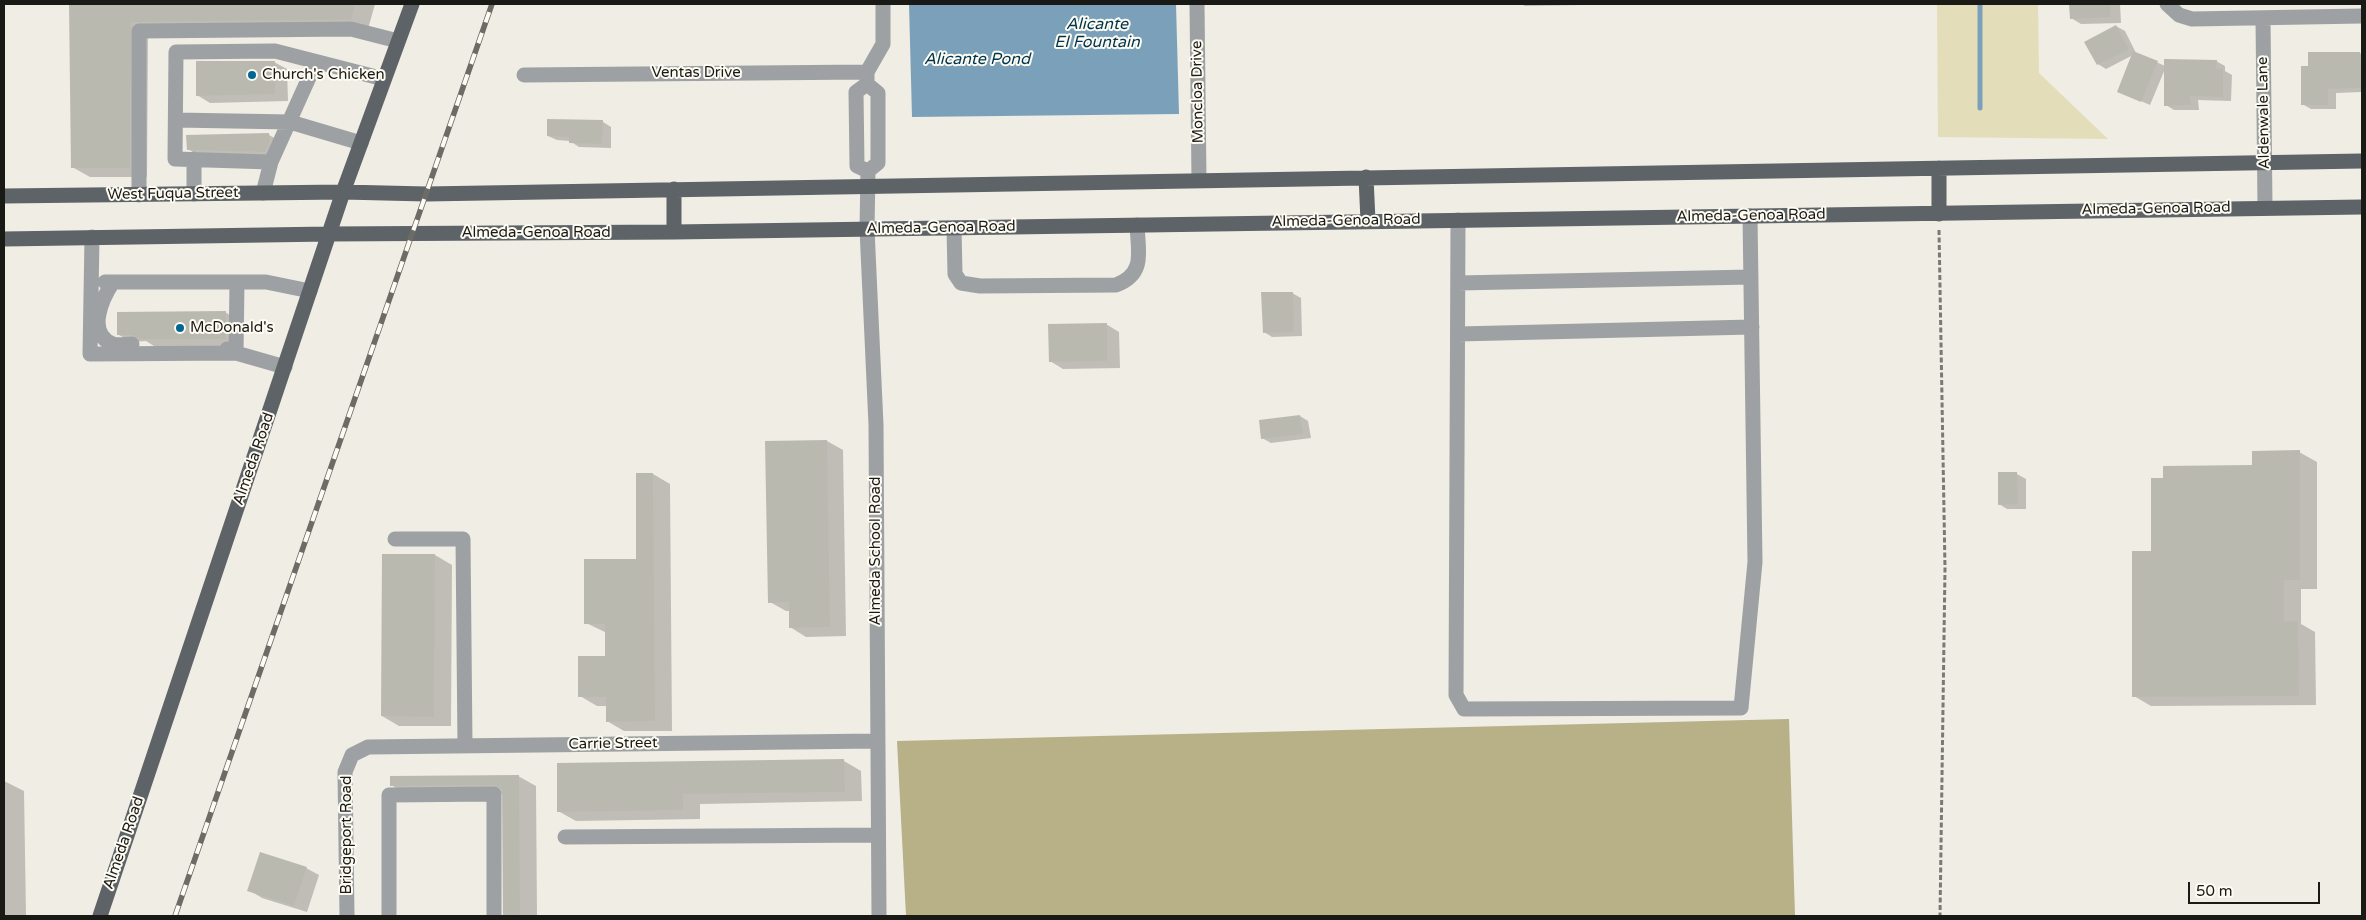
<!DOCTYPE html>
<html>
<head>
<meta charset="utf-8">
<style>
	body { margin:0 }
	#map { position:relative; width:2366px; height:920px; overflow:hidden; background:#efede4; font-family:"Varela Round",sans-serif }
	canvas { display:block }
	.frame { position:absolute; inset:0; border:5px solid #191916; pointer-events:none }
	.scale { position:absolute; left:2188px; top:882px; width:132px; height:22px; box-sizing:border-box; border:2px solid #191916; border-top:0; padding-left:6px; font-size:15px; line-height:18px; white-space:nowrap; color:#191916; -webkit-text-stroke:4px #fdfbf2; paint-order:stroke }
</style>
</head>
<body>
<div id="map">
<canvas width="2366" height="920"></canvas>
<div class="frame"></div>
<div class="scale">50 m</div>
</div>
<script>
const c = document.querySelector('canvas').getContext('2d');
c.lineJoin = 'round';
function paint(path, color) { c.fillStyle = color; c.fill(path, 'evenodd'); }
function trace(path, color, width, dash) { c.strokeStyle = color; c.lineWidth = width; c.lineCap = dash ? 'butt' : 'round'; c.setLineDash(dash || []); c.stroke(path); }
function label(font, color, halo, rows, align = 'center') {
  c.font = font + ' "Varela Round",sans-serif'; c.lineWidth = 4; c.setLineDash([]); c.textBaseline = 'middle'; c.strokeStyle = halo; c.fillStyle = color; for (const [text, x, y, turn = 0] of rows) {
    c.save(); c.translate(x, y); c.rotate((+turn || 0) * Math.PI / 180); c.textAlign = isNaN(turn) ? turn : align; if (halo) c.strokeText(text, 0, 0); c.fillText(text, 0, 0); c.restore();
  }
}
const green = new Path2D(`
	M1937 4H2038L2039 73 2108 139 1938 137Z`);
const forest = new Path2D(`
	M1789 719 1795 916H906L897 741Z`);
const water = new Path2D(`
	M909 4H1176L1179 114 912 117Z`);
const shadow = new Path2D(`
	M71 4H375L368 29 148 31 147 177H90L72 167Z
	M1521 4H1643L1525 6Z
	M2070 4H2120L2121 23 2081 24 2071 18Z
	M2116 26 2125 31 2136 53 2165 66 2216 61 2225 66V71L2232 75 2231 101 2198 100 2199 110H2174L2166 105 2165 69 2150 105 2118 91 2133 55 2106 69 2098 64Z
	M2360 53 2362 55V92L2336 93V109H2311L2302 104 2309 67Z
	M274 62 287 69 288 101 210 103 197 95Z
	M603 122 611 127V148L579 147 570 141 557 140 548 136Z
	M269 135 282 142 278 159 201 157 188 149Z
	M1292 293 1301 298 1302 336 1272 337 1264 332Z
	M225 312 238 320 239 346H154L146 341 132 342 119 335Z
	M1106 324 1119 332 1120 368 1063 369 1050 361Z
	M1300 416 1308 421 1311 438 1271 443 1262 438Z
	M827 441 843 450 846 636 806 637 790 627V611H786L770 602 766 442Z
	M2299 452 2317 462V589H2301V624L2315 632 2316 705 2151 706 2134 696 2164 479 2253 466Z
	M653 474 670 484 672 731H624L607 721V706H597L580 696 607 657V633L586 623 638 560Z
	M1999 474H2017L2026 479V509H2007L1999 504Z
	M435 555 452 565 451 726H399L382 716Z
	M844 761 861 771 862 801 700 804V819L576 821 558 811Z
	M518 776 536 786 537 916H504L503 794 409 795 391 785Z
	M4 781 24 791 26 916H4Z
	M306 868 319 875 307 912 262 898 249 890Z`);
const stream = new Path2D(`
	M1980 4V108`);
const building = new Path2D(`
	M69 4H355L351 20 131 22 130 168H71Z
	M2069 4H2110L2111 17 2070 19Z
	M2116 25 2129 49 2097 65 2084 42Z
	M2133 51 2158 61 2141 102 2117 92Z
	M2308 52H2360L2361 88 2328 89V105H2301V66H2308Z
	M2164 59 2217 60 2216 69H2223V97L2190 96 2191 105 2164 106Z
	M196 61H275V94L196 96Z
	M547 119 603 120 602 144 569 143V137L547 136Z
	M269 133 270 142 265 152 187 150 186 135Z
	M1261 292H1293L1294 332 1263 333Z
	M226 311V339H140L132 335H117V312Z
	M1107 323V361L1049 362 1048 324Z
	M1300 415 1303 434 1261 439 1259 420Z
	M827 440 830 627 789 628V602L768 603 765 441Z
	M2300 450V580H2284V622L2298 621 2299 696 2132 697V551H2151V478H2163V466L2252 465V451Z
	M1998 472H2017L2018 504 1998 505Z
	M636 473H653L655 721 606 722V697H578V656H605V624H584V559H636Z
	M382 554H435L434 717 381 716Z
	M844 759 845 792 683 794V810L557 812V763Z
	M519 775 520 916H503L502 789 494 785 390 786V776Z
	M260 852 307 867 294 906 247 891Z`);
const path = new Path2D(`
	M1939 230 1945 568 1940 916`);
const minor = new Path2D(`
	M1197 4 1199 180
	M2167 4 2179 15 2192 19 2362 16
	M2263 18 2265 207
	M524 75 867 72
	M867 84 856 92 857 166 868 171
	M176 120 290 122 361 143
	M194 159V194
	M271 162 175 159 176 52 275 51 384 79
	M868 171 867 229 876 425 879 916
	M868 171 878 163V93L867 84V72L883 44V4
	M263 193 271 162 316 62
	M139 195V31L351 29 398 41
	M1458 220 1456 695 1464 709 1741 708 1755 562 1750 216
	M954 228 955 274 961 283 980 286 1116 285C1146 274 1138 251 1137 225
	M92 237 90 354 236 353 285 367
	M105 282H266L310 291
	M113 282C103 297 85 334 113 344 118 346 126 344 132 344
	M1458 283 1751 277
	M1458 334 1752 327
	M227 349 236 353 237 282
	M395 539H463L465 746
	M565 837 878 835
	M347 916 345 772 352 755 368 747 877 741
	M389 916V795L494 794V916`);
const major = new Path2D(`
	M1939 168V214
	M1366 177 1368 221
	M674 189V232
	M4 196 343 192 426 194 2362 161
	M4 239 329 234 674 232 2362 207
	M100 916 343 192 412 4`);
const rail = new Path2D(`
	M175 916 492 4`);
const markers = [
	[252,75,5,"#006795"],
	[180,328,5,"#006795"]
];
const streetNames = [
	["Ventas Drive",696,73],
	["Moncloa Drive",1198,92,-91],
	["Aldenwale Lane",2264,113,-91],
	["West Fuqua Street",173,194,-1],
	["Almeda-Genoa Road",2156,209,-1],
	["Almeda-Genoa Road",1751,216,-1],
	["Almeda-Genoa Road",1346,221,-1],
	["Almeda-Genoa Road",941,228,-1],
	["Almeda-Genoa Road",536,233],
	["Almeda Road",254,459,-71],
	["Almeda School Road",876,551,-90],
	["Carrie Street",613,744,-1],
	["Bridgeport Road",347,835,-90],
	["Almeda Road",124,843,-71]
];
const poiNames = [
	["Church's Chicken",262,75],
	["McDonald's",190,328]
];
const waterNames = [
	["Alicante",1097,25],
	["El Fountain",1097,43],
	["Alicante Pond",977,60]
];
paint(green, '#e4ddba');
paint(forest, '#b8b087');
paint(water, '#7ba1ba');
paint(shadow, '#0003');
trace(stream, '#7ba1ba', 5);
paint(building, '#bab9b0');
trace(path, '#7a7974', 3, [5, 2.5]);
trace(minor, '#9ea1a4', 15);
trace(major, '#5d6367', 15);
trace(rail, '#6c6b65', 5.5);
trace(rail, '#fdfbf2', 4, [11]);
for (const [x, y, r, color] of markers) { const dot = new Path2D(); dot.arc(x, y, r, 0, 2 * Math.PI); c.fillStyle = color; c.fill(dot); trace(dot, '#fdfbf2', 2); }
label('15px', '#191916', '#fdfbf2', streetNames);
label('15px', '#191916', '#fdfbf2', poiNames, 'left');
label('italic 16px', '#00344e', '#fdfbf2', waterNames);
</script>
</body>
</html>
